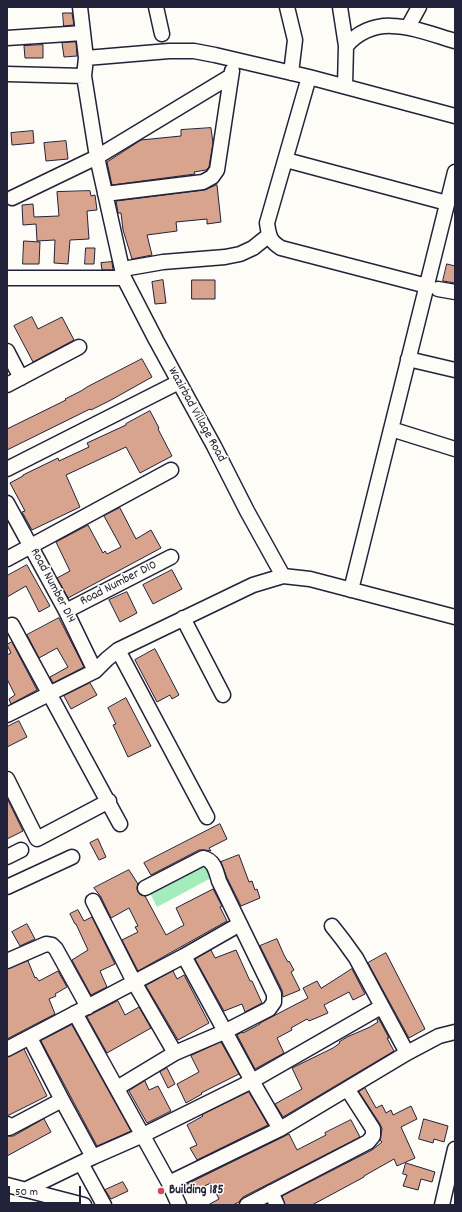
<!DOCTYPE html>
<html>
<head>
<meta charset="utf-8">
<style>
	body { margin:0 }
	#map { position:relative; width:462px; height:1212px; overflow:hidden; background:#fdfcf7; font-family:Dekko,sans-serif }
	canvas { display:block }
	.frame { position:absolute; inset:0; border:8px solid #22223b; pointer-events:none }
	.scale { position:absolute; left:8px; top:1186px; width:73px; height:18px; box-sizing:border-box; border:2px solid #22223b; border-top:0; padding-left:5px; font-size:12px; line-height:14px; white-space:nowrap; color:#22223b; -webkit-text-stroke:3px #fdfcf7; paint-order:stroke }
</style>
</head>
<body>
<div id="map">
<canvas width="462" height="1212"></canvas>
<div class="frame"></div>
<div class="scale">50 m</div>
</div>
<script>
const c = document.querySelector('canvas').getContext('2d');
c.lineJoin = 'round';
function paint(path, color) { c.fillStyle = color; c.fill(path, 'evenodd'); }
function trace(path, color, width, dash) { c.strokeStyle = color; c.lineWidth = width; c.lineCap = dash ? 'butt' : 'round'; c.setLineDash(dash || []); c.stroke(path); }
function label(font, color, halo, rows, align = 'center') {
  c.font = font + ' Dekko,sans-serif'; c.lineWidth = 3; c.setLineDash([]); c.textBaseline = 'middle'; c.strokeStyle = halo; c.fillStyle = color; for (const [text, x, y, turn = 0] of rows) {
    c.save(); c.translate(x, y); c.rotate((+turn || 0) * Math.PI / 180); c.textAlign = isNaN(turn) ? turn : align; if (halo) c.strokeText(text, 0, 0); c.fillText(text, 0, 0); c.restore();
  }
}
const green = new Path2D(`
	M203 863 211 878 157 907 149 891Z`);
const building = new Path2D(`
	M63 13H72L74 25 64 26Z
	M76 42 77 56 64 57 62 43Z
	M43 45V58H25L24 46Z
	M211 128 213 143 209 167 206 170 194 172 195 174 112 185 107 162 141 140 181 136V130Z
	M33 131 34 143 12 145 11 133Z
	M66 141 68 159 46 161 44 143Z
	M217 185 221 222 207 224V219L176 222 177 231 147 235 152 255 132 259 123 230 121 213H118L116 201 204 190Z
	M90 191 91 196 95 195 97 210 87 211 89 239 70 240 68 264 54 263 55 240 37 241 36 224 23 225 22 205 33 204 34 217 59 216 57 192Z
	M24 241 40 242 39 264H23Z
	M86 248H95L94 264H85Z
	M112 262 113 270H102L101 263Z
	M447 264 455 266V283L443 281Z
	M163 280 166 303 155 304 152 282Z
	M192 280H215V299H192Z
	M32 317 38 329 62 317 74 340 33 362 14 326Z
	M142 359 152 377 111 400 91 410 90 409 7 450V429L66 400 65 399 81 391 87 387Z
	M150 411 159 428 158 429 172 456 140 473 126 447 66 475 80 507 32 530 22 512 25 511 10 483 23 476V475L58 458 59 461 89 447 87 443 126 425V424Z
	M120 508 136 539 151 530 161 548 68 598 57 578 70 571 56 542 88 525 103 553 105 551 107 554 121 547 104 516Z
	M27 565 50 606 39 612 26 586 7 597V576Z
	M172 570 182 589 153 604 143 585Z
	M127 592 137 613 120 622 109 600Z
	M59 618 84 667 53 683 50 677 68 667 57 648 39 658 27 635Z
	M12 642 37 690 11 704 9 699 15 695 7 679V655L11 653 7 645Z
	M155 649 179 695 172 699 170 695 157 702 135 660Z
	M90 683 97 695 71 709 64 696Z
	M126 698 151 746 128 757 113 725 116 724 108 708Z
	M19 721 27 737 7 747V727Z
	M7 798 23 831 7 839Z
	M220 824 227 839 209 848 211 851 205 850H199L151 875 144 863Z
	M98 839 106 857 99 860 90 843Z
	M239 855 249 882 252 881 255 890 257 889 260 898 241 906 227 878 221 862Z
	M129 870 138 884 137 888 138 892 141 895 145 896 166 935 184 925 176 908 213 889 222 906 220 907 227 921 138 971 122 940 138 932 135 927 138 926 129 908 111 918 101 897 94 888Z
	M78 910 84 921 92 917 115 964 100 971 107 987 91 995 72 960 88 950 76 924H75L70 914Z
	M27 924 35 939 20 946 12 932Z
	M277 939 284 955 288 962 289 961 294 970 291 972 300 990 283 997 282 990 260 946Z
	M211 950 215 958 236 950 250 981H252L262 1003 245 1012 242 1004 224 1011 195 959Z
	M386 953 425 1029 409 1038 368 963Z
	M28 961 35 978 36 977 39 981 58 971 67 987 55 994 56 996 49 999 55 1014 7 1039V969Z
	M352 969 365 994 353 1000 349 992 324 1005 328 1013 309 1021 307 1019 291 1028 292 1030 277 1038 284 1053 255 1069 237 1035 242 1032 243 1033 260 1024V1023L308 998 303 988 317 981 321 988Z
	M173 971 177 979 184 975 209 1023 178 1040 146 986Z
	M118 1001 125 1015 139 1007 151 1028 107 1053 87 1017Z
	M379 1019 389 1038H387L394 1051 283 1117 275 1104 302 1089 292 1068 333 1048 340 1043 339 1042 347 1037 370 1027 378 1022 377 1020Z
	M72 1025 131 1131 97 1146 41 1041Z
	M221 1042 239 1074 201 1093 202 1094 186 1103 177 1084 199 1072 191 1056Z
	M24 1049 47 1096 7 1116V1057Z
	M167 1068 175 1084 168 1088 160 1072Z
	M145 1081 149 1090 158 1086 171 1111 147 1123 129 1091Z
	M365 1088 376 1108 382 1105 386 1113 391 1110 393 1115 411 1106 417 1119 401 1127 415 1158 397 1166 394 1159 364 1176V1177L312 1205H285L282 1196 372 1150 382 1142 380 1140 382 1129 380 1124 359 1092Z
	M249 1092 268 1125 197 1160 190 1148 197 1145 187 1125 203 1116 202 1115Z
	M44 1119 51 1132 7 1156V1136H13Z
	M424 1119 448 1126 444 1142 434 1139 433 1143 419 1139Z
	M351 1120 360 1137 243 1197 239 1202 233 1205H208L219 1199 211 1183 187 1194 183 1186 289 1134 297 1150 326 1135 325 1133Z
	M406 1163 435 1172 432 1182 421 1179 418 1190 403 1186 407 1175 403 1174Z
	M123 1182 128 1191 111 1199 105 1190Z`);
const minor = new Path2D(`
	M80 7 86 58 84 76 97 157 124 278 156 340 214 446 247 511 283 576
	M156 7 162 34
	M287 7 295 40 291 73
	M340 7 346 46
	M408 27 419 7
	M7 38 83 33
	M86 58 169 51H194L215 55 309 77 455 116
	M7 74 84 76
	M309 77 267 223C269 237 270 241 281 248L427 286
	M345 86 346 46C377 11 417 30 455 41
	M286 160 447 203
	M105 194 203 182 212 177 217 170 232 71
	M12 198 97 157 231 76
	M123 269 163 262 225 257 240 254 253 248 268 236
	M7 278H124
	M438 289 455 292
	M7 351 21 378
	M408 359 455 370
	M7 385 79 347
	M391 429 455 449
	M7 469 179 382
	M7 503 66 611 95 671
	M7 559 171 470
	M351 590 455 172
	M66 611 171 557
	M183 618 223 695
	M12 625 120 824
	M118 650 207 817
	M7 715 95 671 107 659 118 650 253 585 283 576 310 579 455 617
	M7 779 37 839 109 801
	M7 857 21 850
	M7 887 72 857
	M93 901 134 982 175 1053
	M332 926 343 940 356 958 407 1053
	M184 956 252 1081 280 1129
	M7 961 46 944 52 945 56 949 88 1007
	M75 1013 169 1183 179 1205
	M30 1038 62 1100 93 1157
	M7 1049 184 956 240 924
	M117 1088 175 1053 224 1032 269 1009 274 1002V994L219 881C216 871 214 860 203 858L145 888
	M7 1124 9 1128 62 1100
	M81 1163 104 1205
	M169 1183 280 1129 407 1053 439 1036 455 1032
	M7 1185 84 1205
	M27 1189 93 1157 143 1135 252 1081 381 1007
	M271 1192 277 1205
	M247 1205 368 1142 373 1136V1129L348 1090
	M442 1205 455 1149`);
const markers = [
	[161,1191,4,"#d1495b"]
];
const streetNames = [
	["Wazirbad Village Road",196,415,61],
	["Road Number D10",119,584,-27],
	["Road Number D14",52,586,62]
];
const poiNames = [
	["Building 185",169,1191]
];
paint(green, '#a3ecbb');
paint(building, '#d9a48e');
trace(building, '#22223b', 1);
trace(minor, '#22223b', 17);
trace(minor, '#fdfcf7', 14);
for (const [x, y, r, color] of markers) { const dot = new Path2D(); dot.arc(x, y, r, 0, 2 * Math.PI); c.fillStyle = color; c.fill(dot); trace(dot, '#fdfcf7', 1.5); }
label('13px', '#22223b', '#fdfcf7', streetNames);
label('bold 13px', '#22223b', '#fdfcf7', poiNames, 'left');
</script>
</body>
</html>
